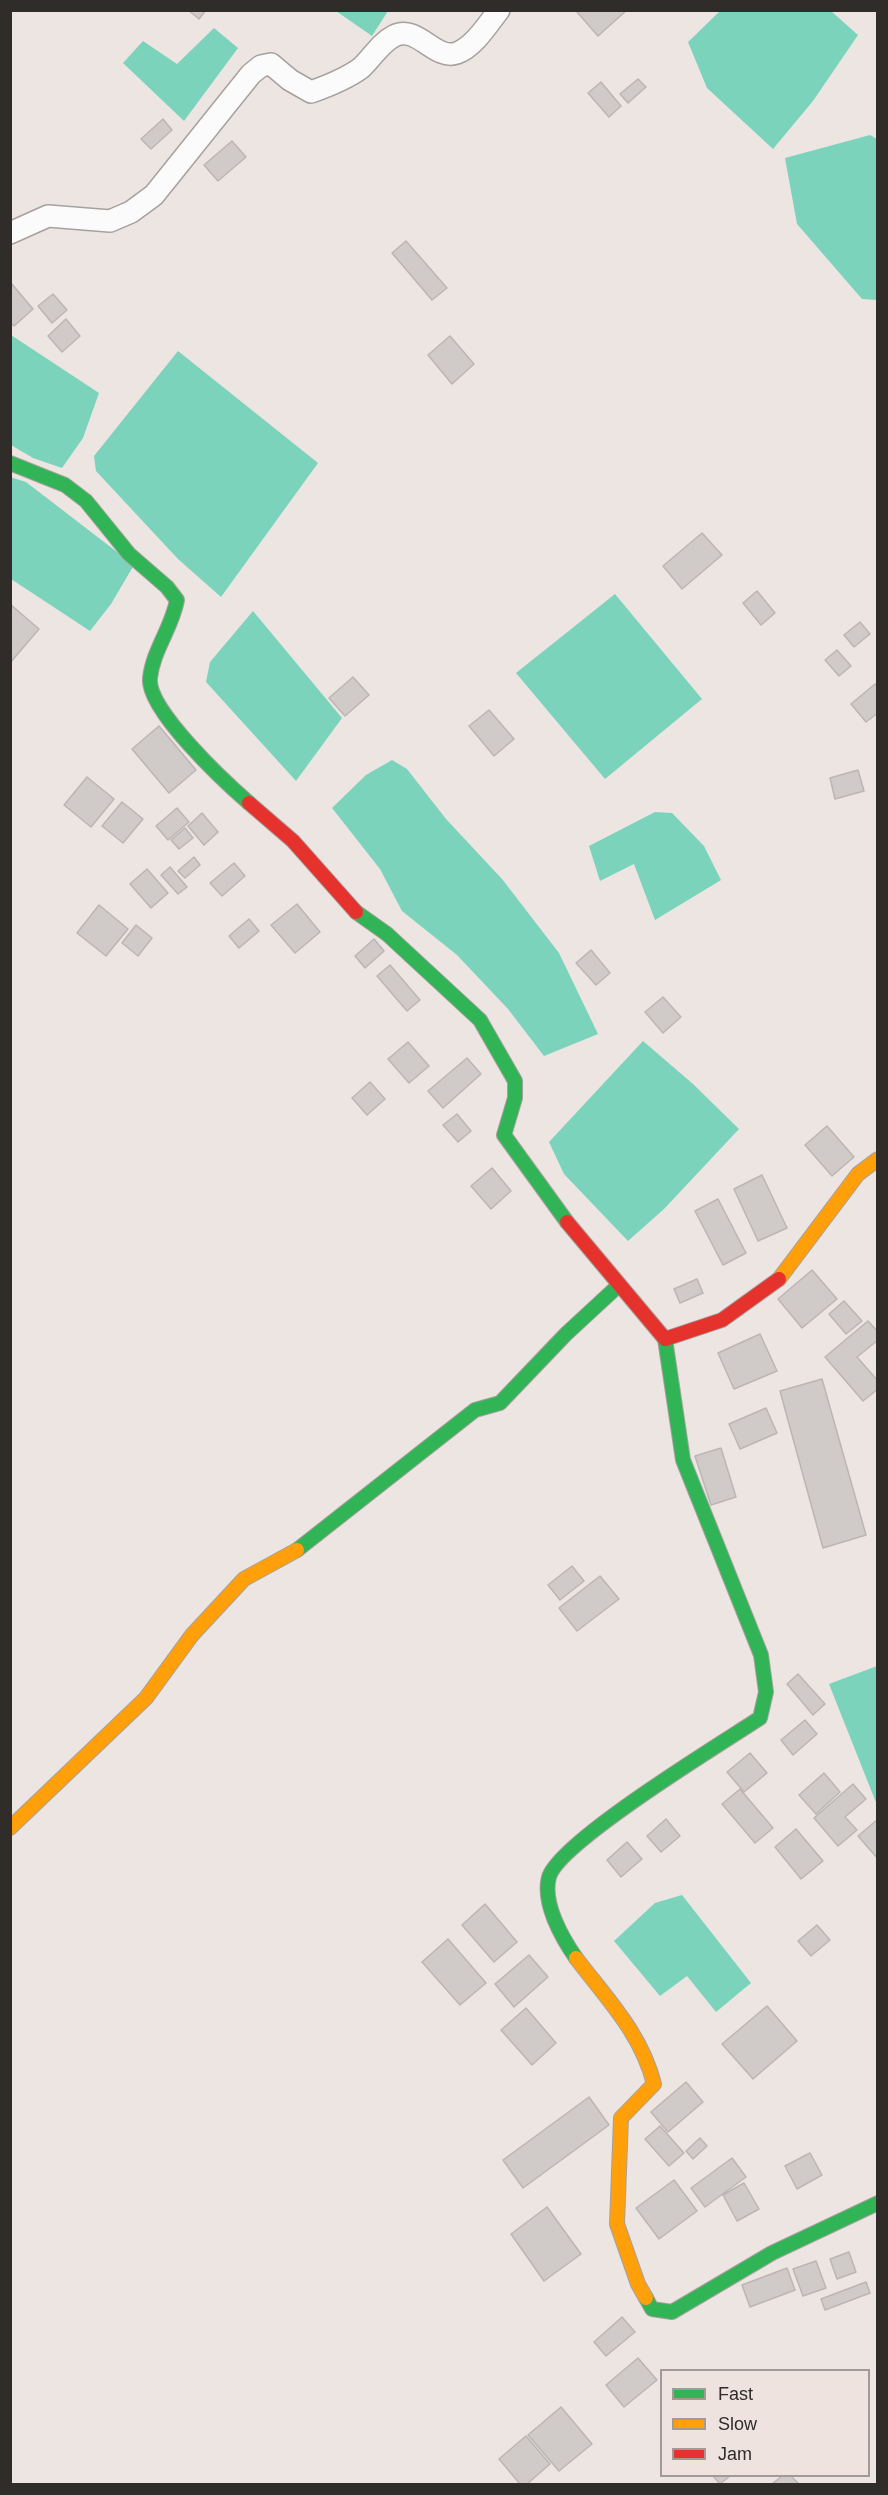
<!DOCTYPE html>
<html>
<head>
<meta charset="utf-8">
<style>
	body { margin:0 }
	#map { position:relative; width:888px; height:2495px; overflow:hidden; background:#ece5e2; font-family:Arial,sans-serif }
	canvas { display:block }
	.frame { position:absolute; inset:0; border:12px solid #302c2a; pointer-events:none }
	.legend { position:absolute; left:660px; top:2369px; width:210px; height:108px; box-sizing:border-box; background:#efe3df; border:2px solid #a39a97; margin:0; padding:8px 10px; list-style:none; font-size:18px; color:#302c2a }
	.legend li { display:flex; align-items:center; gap:12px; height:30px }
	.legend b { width:30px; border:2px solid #a39a97 }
</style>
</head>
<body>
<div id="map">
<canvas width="888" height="2495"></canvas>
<div class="frame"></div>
<ul class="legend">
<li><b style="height:8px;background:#30b455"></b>Fast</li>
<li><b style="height:8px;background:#ff9f0a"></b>Slow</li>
<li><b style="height:8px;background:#e5322d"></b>Jam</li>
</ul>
</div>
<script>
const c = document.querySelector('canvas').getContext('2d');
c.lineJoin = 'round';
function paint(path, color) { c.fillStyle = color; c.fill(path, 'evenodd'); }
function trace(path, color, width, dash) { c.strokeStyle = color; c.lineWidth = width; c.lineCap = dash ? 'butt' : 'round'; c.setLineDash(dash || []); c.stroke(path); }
const water = new Path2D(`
	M336 11H388L372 36Z
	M720 11H831L858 35 813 101 773 149 707 88 688 42Z
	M214 28 238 48 184 121 123 63 143 41 177 64Z
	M870 135 877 139V300L862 299 797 224 785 158Z
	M11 335 99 393 83 438 62 468 33 458 11 445Z
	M178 351 318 463 221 597 178 559 96 471 94 456Z
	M10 477 26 482 134 565 111 604 90 631 11 579Z
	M615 594 702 699 605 779 516 673Z
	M253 611 342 718 296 781 206 682 210 662Z
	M392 760 407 769 446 819 502 879 559 953 598 1034 544 1056 508 1009 457 955 402 911 380 869 332 808 366 775Z
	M655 812 672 813 704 846 721 880 655 920 634 864 600 881 589 846Z
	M643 1041 693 1084 739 1129 664 1209 628 1241 564 1174 549 1142Z
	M877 1666 878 1805H877L829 1684Z
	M682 1895 751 1983 716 2012 687 1976 660 1996 614 1941 655 1903Z`);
const building = new Path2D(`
	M188 10H206L199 19Z
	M579 10H627L598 36 577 12Z
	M638 79 646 87 628 103 620 94Z
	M601 82 621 106 609 117 588 93Z
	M163 119 172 130 151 149 141 139Z
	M232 141 246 157 218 181 204 165Z
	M406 241 447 288 432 300 392 253Z
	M11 283 33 309 14 326 10 322Z
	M53 294 67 310 52 323 38 306Z
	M66 319 80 336 62 352 48 336Z
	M450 336 474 364 452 384 428 355Z
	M702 533 722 555 682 589 663 566Z
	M757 591 775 613 761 625 743 603Z
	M10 604 39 629 10 663Z
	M860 622 870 634 854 647 844 635Z
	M837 650 851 666 839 676 825 660Z
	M353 677 369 695 345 716 329 698Z
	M875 684 878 687V713L866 722 851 704Z
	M489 710 514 739 494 756 469 726Z
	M159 726 196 770 169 793 132 749Z
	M858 770 864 791 835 799 830 778Z
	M87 777 114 799 91 827 64 805Z
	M122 802 143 819 123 843 102 826Z
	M177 808 189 822 168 840 156 826Z
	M202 813 218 832 204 845 188 826Z
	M185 828 193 838 179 849 171 840Z
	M194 857 200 865 185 878 178 871Z
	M234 863 245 876 222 896 210 883Z
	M170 867 187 887 178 894 161 875Z
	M147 869 168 893 151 908 130 884Z
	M297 904 320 932 295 953 271 925Z
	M99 905 128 929 106 956 77 933Z
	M249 919 259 931 239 948 229 936Z
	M136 925 152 938 138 956 122 943Z
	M374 939 384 951 365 968 355 956Z
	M591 950 610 973 596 985 576 963Z
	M390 965 420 1000 407 1011 377 976Z
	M663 997 681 1017 663 1033 645 1012Z
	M408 1042 429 1066 409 1083 388 1059Z
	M467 1058 481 1074 443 1108 428 1091Z
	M370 1082 385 1099 367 1115 352 1098Z
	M457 1114 471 1131 458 1142 443 1125Z
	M827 1126 854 1157 832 1176 805 1145Z
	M492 1168 511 1191 491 1209 471 1186Z
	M762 1175 787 1228 758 1241 734 1189Z
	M718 1199 746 1253 723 1265 695 1211Z
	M812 1270 837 1299 802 1328 778 1299Z
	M697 1279 703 1293 680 1303 674 1289Z
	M844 1301 862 1321 846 1334 829 1314Z
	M868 1321 878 1332V1340L857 1357 878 1381V1389L863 1401 825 1357Z
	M760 1334 777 1371 734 1389 718 1353Z
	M822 1379 866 1535 823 1548 780 1391Z
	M766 1408 777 1433 740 1449 729 1424Z
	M721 1448 736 1497 711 1505 695 1456Z
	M572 1566 584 1581 560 1600 548 1585Z
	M600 1576 619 1599 577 1631 559 1608Z
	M798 1674 825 1704 813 1715 787 1684Z
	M805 1720 817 1734 793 1755 781 1740Z
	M750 1753 767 1773 744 1792 727 1772Z
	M824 1773 840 1792 816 1814 799 1795Z
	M853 1784 866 1799 845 1817 857 1830 838 1846 814 1818Z
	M740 1789 773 1828 755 1843 722 1804Z
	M666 1819 680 1836 661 1852 647 1836Z
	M878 1819V1859L858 1836Z
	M796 1829 823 1861 801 1879 775 1847Z
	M627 1842 642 1859 621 1877 607 1860Z
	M485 1904 517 1942 494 1962 462 1925Z
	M817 1925 830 1940 811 1956 798 1941Z
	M448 1939 486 1983 460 2005 422 1962Z
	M529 1955 548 1977 514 2007 495 1984Z
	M767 2006 797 2041 753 2079 722 2044Z
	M526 2008 556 2043 532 2065 501 2030Z
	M686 2082 703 2102 668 2132 651 2112Z
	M589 2097 609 2125 523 2188 503 2160Z
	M660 2126 684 2153 669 2166 645 2139Z
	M700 2138 707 2146 693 2159 686 2151Z
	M810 2153 822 2175 797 2189 785 2166Z
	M732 2158 746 2177 705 2207 691 2188Z
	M674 2180 697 2211 659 2239 636 2208Z
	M744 2183 759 2209 737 2221 723 2195Z
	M547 2207 581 2254 544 2281 511 2234Z
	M849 2252 856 2272 837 2279 830 2259Z
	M816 2261 826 2288 803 2296 793 2269Z
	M787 2268 795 2290 750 2307 742 2285Z
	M866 2282 870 2293 825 2310 821 2299Z
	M622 2317 635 2332 606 2356 594 2342Z
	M638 2358 657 2380 624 2407 606 2385Z
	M561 2407 592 2444 559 2471 528 2435Z
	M526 2436 550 2464 527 2484H520L499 2459Z
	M713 2476H730L720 2484Z
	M782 2476H791L799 2484H772Z`);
const street = new Path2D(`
	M10 233 48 216 110 221 131 212 154 195 251 74 261 66 271 64 290 80 311 92C328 86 346 79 361 68 372 58 380 43 394 36 417 24 435 61 457 53 474 47 488 24 499 10`);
const fast = new Path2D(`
	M10 463 65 485 86 501 129 554 167 587 177 600C172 628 153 650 150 678 146 709 226 783 249 803
	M356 912 387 934 480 1020 515 1081V1098L504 1135 567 1222
	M297 1550 475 1410 500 1403 566 1334 619 1285
	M576 1958C562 1938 542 1903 549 1877 559 1842 722 1743 760 1718L766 1692 761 1655 683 1460 665 1339
	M646 2298 652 2309 672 2312 772 2253 878 2203`);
const slow = new Path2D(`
	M779 1279 858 1174 878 1159
	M10 1828 146 1698 192 1635 244 1579 297 1550
	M576 1958C607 1999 641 2033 654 2084L621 2118 617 2224 638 2284 646 2298`);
const jam = new Path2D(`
	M249 803 293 841 356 912
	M567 1222 665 1339 722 1320 779 1279`);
paint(water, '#7bd3bc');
paint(building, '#d0cbc9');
trace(building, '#bbb6b4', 1.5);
trace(street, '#a6a19f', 24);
trace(fast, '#a6a19f', 16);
trace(slow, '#a6a19f', 16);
trace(jam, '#a6a19f', 16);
trace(street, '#fcfbfb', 21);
trace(fast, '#30b455', 14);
trace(slow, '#ff9f0a', 14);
trace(jam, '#e5322d', 14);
</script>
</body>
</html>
